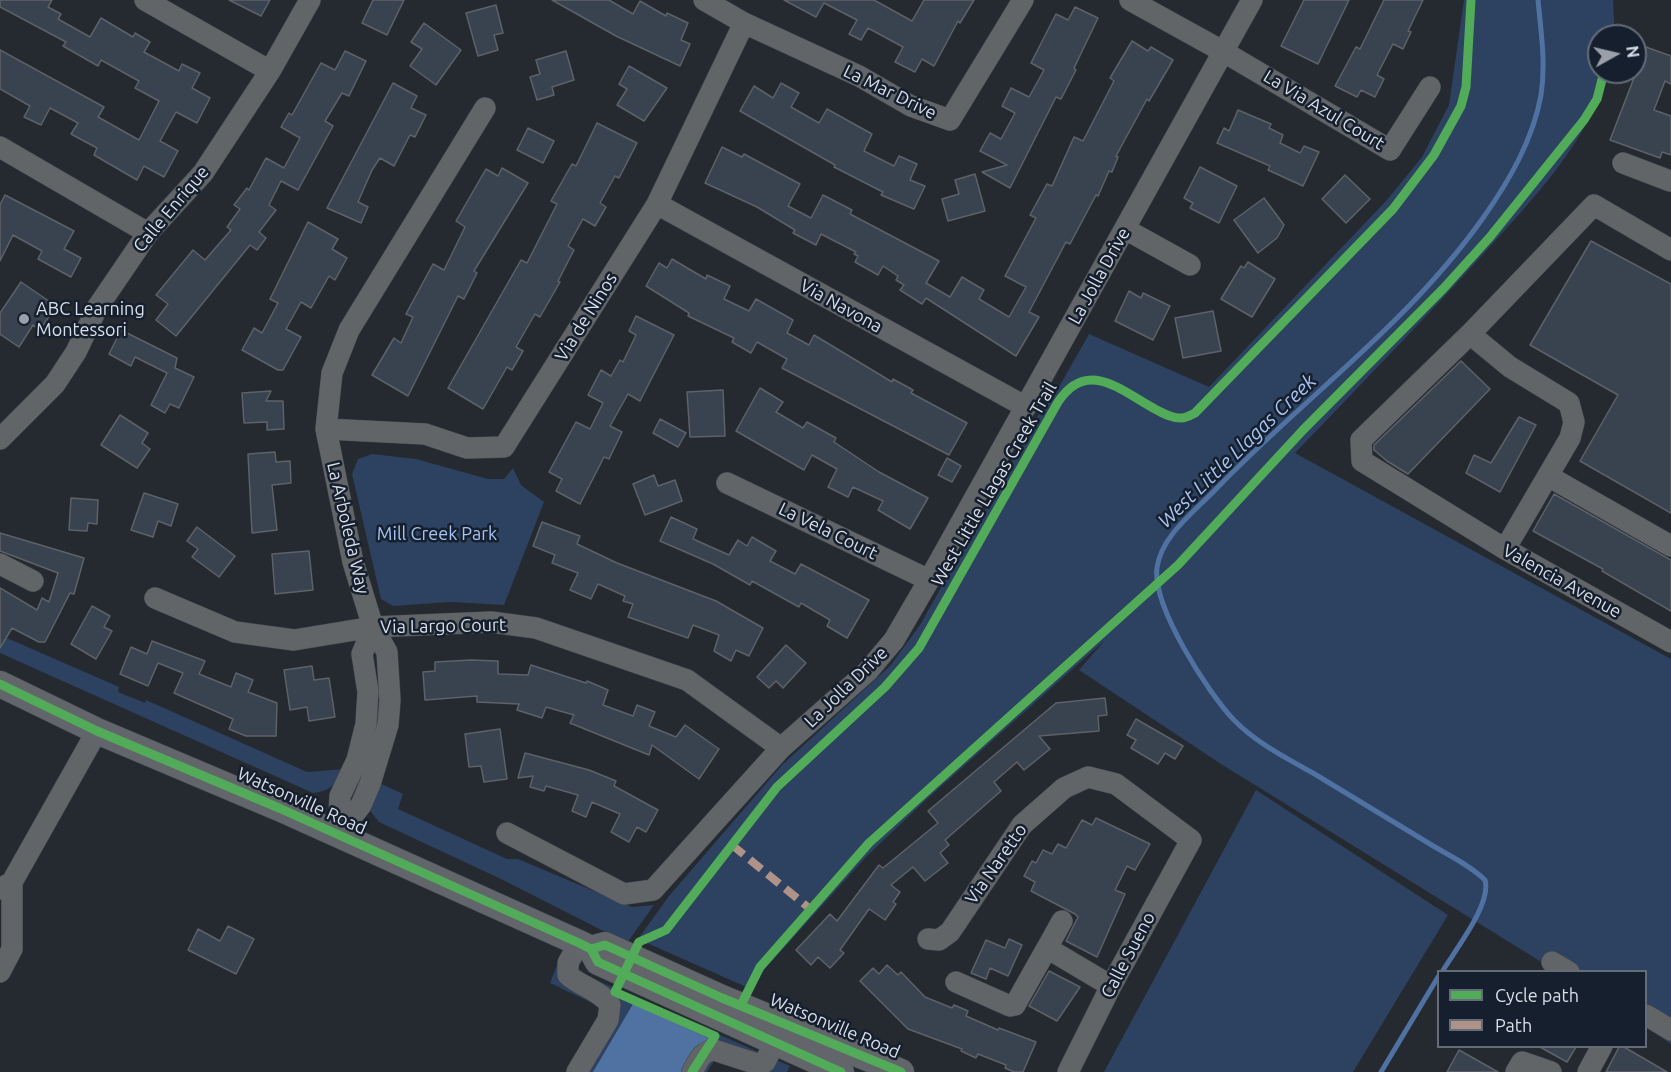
<!DOCTYPE html>
<html>
<head>
<meta charset="utf-8">
<style>
	body { margin:0 }
	#map { position:relative; width:1671px; height:1072px; overflow:hidden; background:#252a31; font-family:Ubuntu,sans-serif }
	canvas { display:block }
	.legend { position:absolute; left:1437px; top:970px; width:210px; height:78px; box-sizing:border-box; background:#161f2d; border:2px solid #646c78; margin:0; padding:8px 10px; list-style:none; font-size:18px; color:#d9dfe9 }
	.legend li { display:flex; align-items:center; gap:12px; height:30px }
	.legend b { width:30px; border:2px solid #646c78 }
	.north { position:absolute; left:1587px; top:24px; width:60px; height:60px; box-sizing:border-box; background:#161f2d; border:2px solid #646c78; border-radius:50%; rotate:82deg; font-size:16px; font-weight:700; line-height:24px; text-align:center; color:#d9dfe9 }
	.north::after { content:''; display:block; margin:auto; width:21px; height:27px; background:#9aa0a9; clip-path:polygon(50% 0,100% 100%,50% 72%,0 100%) }
</style>
</head>
<body>
<div id="map">
<canvas width="1671" height="1072"></canvas>
<ul class="legend">
<li><b style="height:8px;background:#51ab58"></b>Cycle path</li>
<li><b style="height:8px;background:#af9288"></b>Path</li>
</ul>
<div class="north">N</div>
</div>
<script>
const c = document.querySelector('canvas').getContext('2d');
c.lineJoin = 'round';
function paint(path, color) { c.fillStyle = color; c.fill(path, 'evenodd'); }
function trace(path, color, width, dash) { c.strokeStyle = color; c.lineWidth = width; c.lineCap = dash ? 'butt' : 'round'; c.setLineDash(dash || []); c.stroke(path); }
function label(font, color, halo, rows, align = 'center') {
  c.font = font + ' Ubuntu,sans-serif'; c.lineWidth = 5; c.setLineDash([]); c.textBaseline = 'middle'; c.strokeStyle = halo; c.fillStyle = color; for (const [text, x, y, turn = 0] of rows) {
    c.save(); c.translate(x, y); c.rotate((+turn || 0) * Math.PI / 180); c.textAlign = isNaN(turn) ? turn : align; if (halo) c.strokeText(text, 0, 0); c.fillText(text, 0, 0); c.restore();
  }
}
const green = new Path2D(`
	M1464 0H1613L1615 36H1599V72H1608C1588 142 1534 198 1486 251 1424 320 1359 386 1295 453L1671 659V1044L1646 1027V972L1556 971 1221 764 1079 670 1105 640 927 799 867 856 762 972 753 990 638 939 669 896 782 765 890 666 920 625 1045 403 1051 401 1089 334 1209 387 1386 201 1422 157 1449 105Z
	M372 454 416 459 488 479H504L513 468 521 485 544 502 504 605 450 602 393 606 381 599 352 474 358 459Z
	M0 635 119 687 118 692 145 703 146 700 307 772 345 769C336 784 331 791 313 793L0 653Z
	M379 783 403 794 398 809 507 859H518L632 907 654 905 627 943 501 879 379 822 371 812V800Z
	M1256 790 1448 915 1353 1072H1104Z
	M558 963 790 1066 787 1072H748L716 1058 707 1072H574L609 1011 550 983Z`);
const water = new Path2D(`
	M633 1004 708 1038 688 1072H593Z`);
const stream = new Path2D(`
	M1442 972C1455 950 1492 904 1485 880 1470 865 1448 855 1430 844 1391 820 1352 797 1313 773 1286 758 1255 742 1234 720 1208 693 1152 606 1157 568 1161 536 1195 511 1216 489 1306 396 1407 325 1483 218 1509 181 1533 140 1541 95 1546 63 1541 32 1538 0
	M1381 1072 1438 977`);
const building = new Path2D(`
	M0 0H52L48 7 61 14 58 19 90 37 101 18 133 37 135 33 150 42 144 52 179 71 182 64 200 73 192 88 210 98 197 123 176 112 160 141 178 151 164 177 144 166 137 180 94 155 97 148 71 134 78 123 50 108 41 125 24 117 30 106 0 89V50L104 107 98 117 139 140 159 101 135 88 139 81 101 60 98 66 63 46 66 42 0 7Z
	M229 0H270L261 16Z
	M373 0H404L387 35 362 23Z
	M552 0H609L633 14 640 1 666 16 667 13 688 23 681 40 690 44 680 66 616 36Z
	M784 0H874L912 21 924 0H974L960 23 958 21 934 66 922 59 915 72 895 62 903 47 868 28 861 40 849 34 857 20 824 3 816 17Z
	M1304 0H1349L1318 64 1281 46Z
	M1384 0H1423L1408 31 1411 32 1403 49 1393 44 1377 75 1384 79 1375 97 1361 90 1357 97 1335 86 1356 47 1360 49Z
	M496 5 503 33 494 35 498 50 478 56 466 13Z
	M1075 7 1098 18 1074 68 1076 70 1061 99 1056 97 1010 188 982 172 1007 165 980 151 990 133 1001 139 1015 113 1002 106 1011 88 1029 97 1044 70 1031 63 1056 14 1068 20Z
	M424 23 461 50 436 85 410 66 422 49 411 42Z
	M1132 41 1148 51 1151 47 1173 60 1149 101 1147 99 1116 156 1118 157 1112 172 1109 171 1098 196 1096 195 1070 244 1066 242 1029 312 1039 317 1016 356 926 298 922 304 900 290 904 285 896 280 898 276 883 266 878 275 855 262 858 256 854 254 856 252 821 234 816 245 793 233 795 230 757 207 705 183 722 147 742 157 744 154 800 184 788 206 811 218 823 195 852 210 850 214 939 261 926 283 950 297 962 277 984 290 979 299 1009 317 1026 287 1005 276 1036 218 1030 215 1047 184 1052 186 1074 137 1083 141 1114 81 1110 78Z
	M1646 47 1671 56V84L1665 81 1654 110 1671 116V155L1662 152 1660 158 1610 140Z
	M345 51 366 61 349 96 342 93 325 121 333 126 298 190 281 181 269 205 276 210 259 232 266 238 257 250 250 245 176 336 156 320 168 304 156 295 193 250 205 260 231 230 227 227 240 209 234 205 247 188 249 190 266 158 284 168 300 138 281 127 289 113 292 115 321 63 335 70Z
	M566 51 574 80 552 87 554 95 537 100 530 77 540 74 536 60Z
	M629 66 667 88 644 121 617 105 627 89 619 84Z
	M393 83 417 96 411 108 426 115 415 137 410 135 394 166 380 158 372 170 358 202 368 207 361 223 327 208Z
	M781 83 799 93 791 107 819 123 827 109 872 134 864 151 894 166 899 156 917 164 910 180 925 186 914 209 881 195 883 192 834 167 835 165 740 111 754 86 773 98Z
	M1238 110 1271 124 1269 128 1283 135 1280 143 1300 153 1304 146 1319 152 1303 186 1268 170 1270 166 1217 143 1224 128 1229 131Z
	M597 123 637 143 619 178 615 176 600 203 606 207 595 226 583 219 568 246 574 250 558 281 560 282 540 317 535 314 516 347 523 351 512 370 507 367 483 409 448 388 521 260 527 263 557 204 551 201 572 164 576 166Z
	M528 128 554 141 543 163 517 150Z
	M1200 167 1237 186 1219 223 1190 208 1193 203 1184 198Z
	M502 168 528 183 474 271 477 273 464 299 458 296 408 396 372 375 394 338 401 343 413 317 406 314 433 264 444 270 465 227 456 221 486 169 498 176Z
	M975 174 985 211 948 221 942 199 959 194 955 180Z
	M1345 175 1370 199 1346 223 1322 199Z
	M5 195 74 231 64 249 81 258 71 277 38 259 42 251 13 235 0 261V205Z
	M1264 198 1284 225 1277 238 1258 253 1234 220Z
	M308 222 338 239 332 249 347 258 335 280 329 276 311 308 301 302 286 329 301 337 283 370H278L242 350 254 328 262 333 278 303 270 299Z
	M1591 241 1671 284V513L1580 461 1618 395 1530 345Z
	M672 259 706 279 707 275 730 286 724 299 749 311 756 299 793 320 787 333 809 345 814 335 892 382 893 379 913 390 911 393 967 423 949 455 782 368 787 359 757 342 751 353 732 342 734 338 688 316 689 313 646 286 659 263 667 268Z
	M1248 262 1275 279 1252 317 1221 299 1241 266 1244 268Z
	M21 282 56 306 40 330 33 325 19 347 0 334V313Z
	M1129 291 1141 298 1143 293 1170 306 1153 340 1115 321Z
	M1213 311 1221 351 1183 358 1175 318Z
	M636 316 674 335 640 401 628 394 610 426 622 432 609 459 604 457 580 504 556 491 562 479 549 472 576 422 590 429 603 403 588 395 601 370 611 376 620 360 623 362 636 335 629 331Z
	M121 330 177 358 175 368 194 377 179 408 170 404 165 413 151 405 167 373 135 357 131 366 109 354Z
	M1461 361 1490 389 1408 474 1387 461 1374 450V445Z
	M760 388 783 402 776 412 803 428 807 422 836 438 834 442 879 472 928 498 910 529 878 510 883 501 853 487 848 497 828 487 837 469 812 455 804 470 736 431Z
	M723 390 725 436 690 437 687 392Z
	M271 391 266 401H283L284 429 267 430V422L244 423 242 393Z
	M120 415 148 433 142 443 150 449 137 468 101 445Z
	M1519 417 1536 425 1500 492 1466 473 1474 455 1491 463Z
	M660 419 686 433 678 447 653 433Z
	M275 452 276 462 290 461 291 483 272 485 277 530 252 533 248 454Z
	M947 458 961 466 952 482 938 475Z
	M654 475 658 486 675 480 682 501 645 515 633 484Z
	M144 493 178 504 171 526 158 521 153 537 131 530Z
	M1554 494 1671 560V611L1602 571 1603 569 1533 531Z
	M71 498 98 500 97 524 88 523 87 531 69 530Z
	M671 517 697 529 693 539 729 555 738 540 747 546 752 537 776 551 770 561 795 574 801 564 869 600 847 638 827 626 830 620 801 603 799 607 752 581 750 585 713 564 660 541Z
	M542 522 580 536 577 544 617 563 716 601 763 628 749 656 736 650 731 661 714 651 719 635 693 625 688 638 628 617 633 604 623 601 625 596 598 584 591 599 570 590 578 573 552 563 555 555 533 546Z
	M197 527 235 556 219 577 192 557 198 549 187 541Z
	M0 533 84 558 74 594 70 593 45 642H39L12 628 0 648V588L37 610 42 598 49 602 58 573 0 551Z
	M309 551 313 590 275 594 272 554Z
	M92 606 110 616 104 627 112 631 96 659 71 644Z
	M152 641 205 661 199 674 231 687 236 673 253 680 248 692 277 703 276 736H246L229 729 233 719 174 693 183 673 158 663 148 686 120 674 131 647 147 654Z
	M786 645 806 663 783 688 776 681 769 688 757 677Z
	M471 660 498 661V674L528 675 531 665 586 683 587 681 608 690 603 705 633 716 637 705 655 712 649 726 676 737 685 725 719 749 699 779 652 745 649 755 570 723 574 715 546 707 542 718 517 710 519 704 477 702V696L425 700 423 672 435 671V662Z
	M312 666 314 680 329 678 335 717 309 721 307 707 290 710 284 670Z
	M1105 698 1107 715 1098 716 1099 731 1039 736 1050 749 1024 770 1017 762 994 782 1001 791 945 840 949 845 940 853 948 863 925 881 913 867 891 885 900 892 893 902 896 904 885 920 869 909 840 950 844 953 830 968 818 957 811 965 796 950 830 914 837 921 879 865 883 868 938 823 928 811 1056 703Z
	M1136 719 1183 746 1175 759 1165 753 1158 764 1131 748 1136 740 1127 735Z
	M500 729 507 779 484 782 481 766 469 767 465 734Z
	M525 753 589 770 616 781 614 786 658 810 646 832 637 827 629 842 611 832 620 814 592 802 586 817 572 811 578 795 546 786 544 791 530 787 533 776 518 778Z
	M1096 818 1150 844 1135 870 1127 866 1115 890 1125 894 1097 957 1066 941 1078 917 1075 914 1031 891 1035 882 1024 876 1032 861 1036 863 1043 850 1052 854 1058 844 1066 848 1082 820 1092 825Z
	M228 926 254 939 236 974 188 950 198 929 220 941Z
	M1009 939 1022 945 1008 976 990 968 986 979 971 973 986 940 1005 948Z
	M887 965 898 975 901 972 925 997 952 1008 954 1005 968 1011 966 1016 998 1030 999 1028 1036 1042 1023 1072H1014L1005 1068 1006 1065 978 1054 976 1058 961 1051 962 1049 908 1029 860 981 873 968 879 974Z
	M1049 971 1080 987 1057 1021 1029 1006Z
	M1540 1047H1576L1567 1062Z
	M1619 1047H1624L1667 1072H1606Z
	M1459 1050 1498 1072H1447Z`);
const minor = new Path2D(`
	M145 0 270 71
	M704 0 744 23 859 76 911 106 950 120 1023 0
	M1130 0 1224 52 1390 150 1430 87
	M0 147 148 233
	M1623 163 1670 181
	M657 204 1026 407
	M1125 229 1190 265
	M1671 250 1594 205 1470 334 1361 440 1362 461 1505 549 1671 642
	M1470 334 1510 367 1569 403 1574 422 1570 438 1505 549
	M326 429 425 434 467 448 504 447 657 204 744 23
	M0 439 55 384 76 352 97 308 148 233 203 173 270 71 310 0
	M1548 476 1671 546
	M727 483 929 580
	M0 564 33 581
	M155 598 235 632 294 640 373 627 491 622 536 628 687 680 781 748
	M507 833 624 894 653 890 781 748 868 671 894 640 929 580 1252 0
	M338 835 361 805 370 784 388 725 390 700 387 652 373 627 353 562 326 429 332 373 349 330 485 108
	M338 835 340 796 357 760 366 724 368 692 362 654 373 627
	M0 889 12 882 97 731
	M928 939 939 940 950 932 1022 825 1064 788 1088 777 1116 784 1191 840 1111 986 1068 1072
	M1047 948 1062 921
	M1552 962 1569 972
	M0 972 12 949V882
	M956 982 1010 1006 1015 1005 1047 948 1111 986
	M1646 1015 1671 1030
	M577 1072 608 1020 610 1005C601 991 580 986 568 975V963L579 943
	M692 1072C698 1062 701 1051 714 1050L757 1064 765 1062 775 1042
	M1516 1072 1522 1062 1551 1072
	M1588 1072 1602 1046`);
const major = new Path2D(`
	M0 684 97 731 279 808 579 943 591 949 598 962 841 1072
	M591 949 605 945 722 998 901 1072`);
const quiet = new Path2D(`
	M732 845 809 908`);
const cycleway = new Path2D(`
	M0 684 97 731 279 808 579 943 591 949 598 962 841 1072
	M591 949 605 945 722 998 901 1072
	M741 1005 760 967 869 843 1178 565 1303 430 1443 289 1490 237 1584 120 1597 99 1604 72
	M692 1072 715 1036 615 992 639 942 666 930 777 787 885 687 919 648 1058 402C1087 358 1120 390 1155 409 1163 413 1173 419 1182 418 1186 418 1191 415 1195 413L1393 209 1434 155 1461 106 1466 87 1471 0`);
const markers = [
	[24,319,6,"#9aa0a9"]
];
const streetNames = [
	["La Mar Drive",890,92,26],
	["La Via Azul Court",1324,110,31],
	["Calle Enrique",171,209,-50],
	["La Jolla Drive",1099,276,-61],
	["Via Navona",841,306,29],
	["Via de Ninos",586,317,-58],
	["West Little Llagas Creek Trail",994,484,-60],
	["La Arboleda Way",348,528,77],
	["La Vela Court",828,531,26],
	["Valencia Avenue",1562,581,29],
	["Via Largo Court",443,626,-1],
	["La Jolla Drive",846,687,-44],
	["Watsonville Road",302,801,24],
	["Via Naretto",996,864,-55],
	["Calle Sueno",1128,955,-62],
	["Watsonville Road",835,1026,23]
];
const poiNames = [
	["ABC Learning",36,309],
	["Montessori",36,330]
];
const parkNames = [
	["Mill Creek Park",437,534]
];
const waterNames = [
	["West Little Llagas Creek",1237,451,-44]
];
paint(green, '#2d4160');
paint(water, '#5072a2');
trace(stream, '#5072a2', 5);
paint(building, '#39424f');
trace(building, '#5d6269', 1.5);
trace(minor, '#43474e', 22);
trace(major, '#43474e', 27);
trace(minor, '#626568', 21);
trace(major, '#62666b', 26);
trace(quiet, '#af9288', 8, [15, 8]);
trace(cycleway, '#51ab58', 9);
for (const [x, y, r, color] of markers) { const dot = new Path2D(); dot.arc(x, y, r, 0, 2 * Math.PI); c.fillStyle = color; c.fill(dot); trace(dot, '#161f2d', 2); }
label('18px', '#d9dfe9', '#161f2d', streetNames);
label('18px', '#d9dfe9', '#161f2d', poiNames, 'left');
label('18px', '#a5c5f3', '#161f2d', parkNames);
label('italic 20px', '#a6c5f3', '#161f2d', waterNames);
</script>
</body>
</html>
